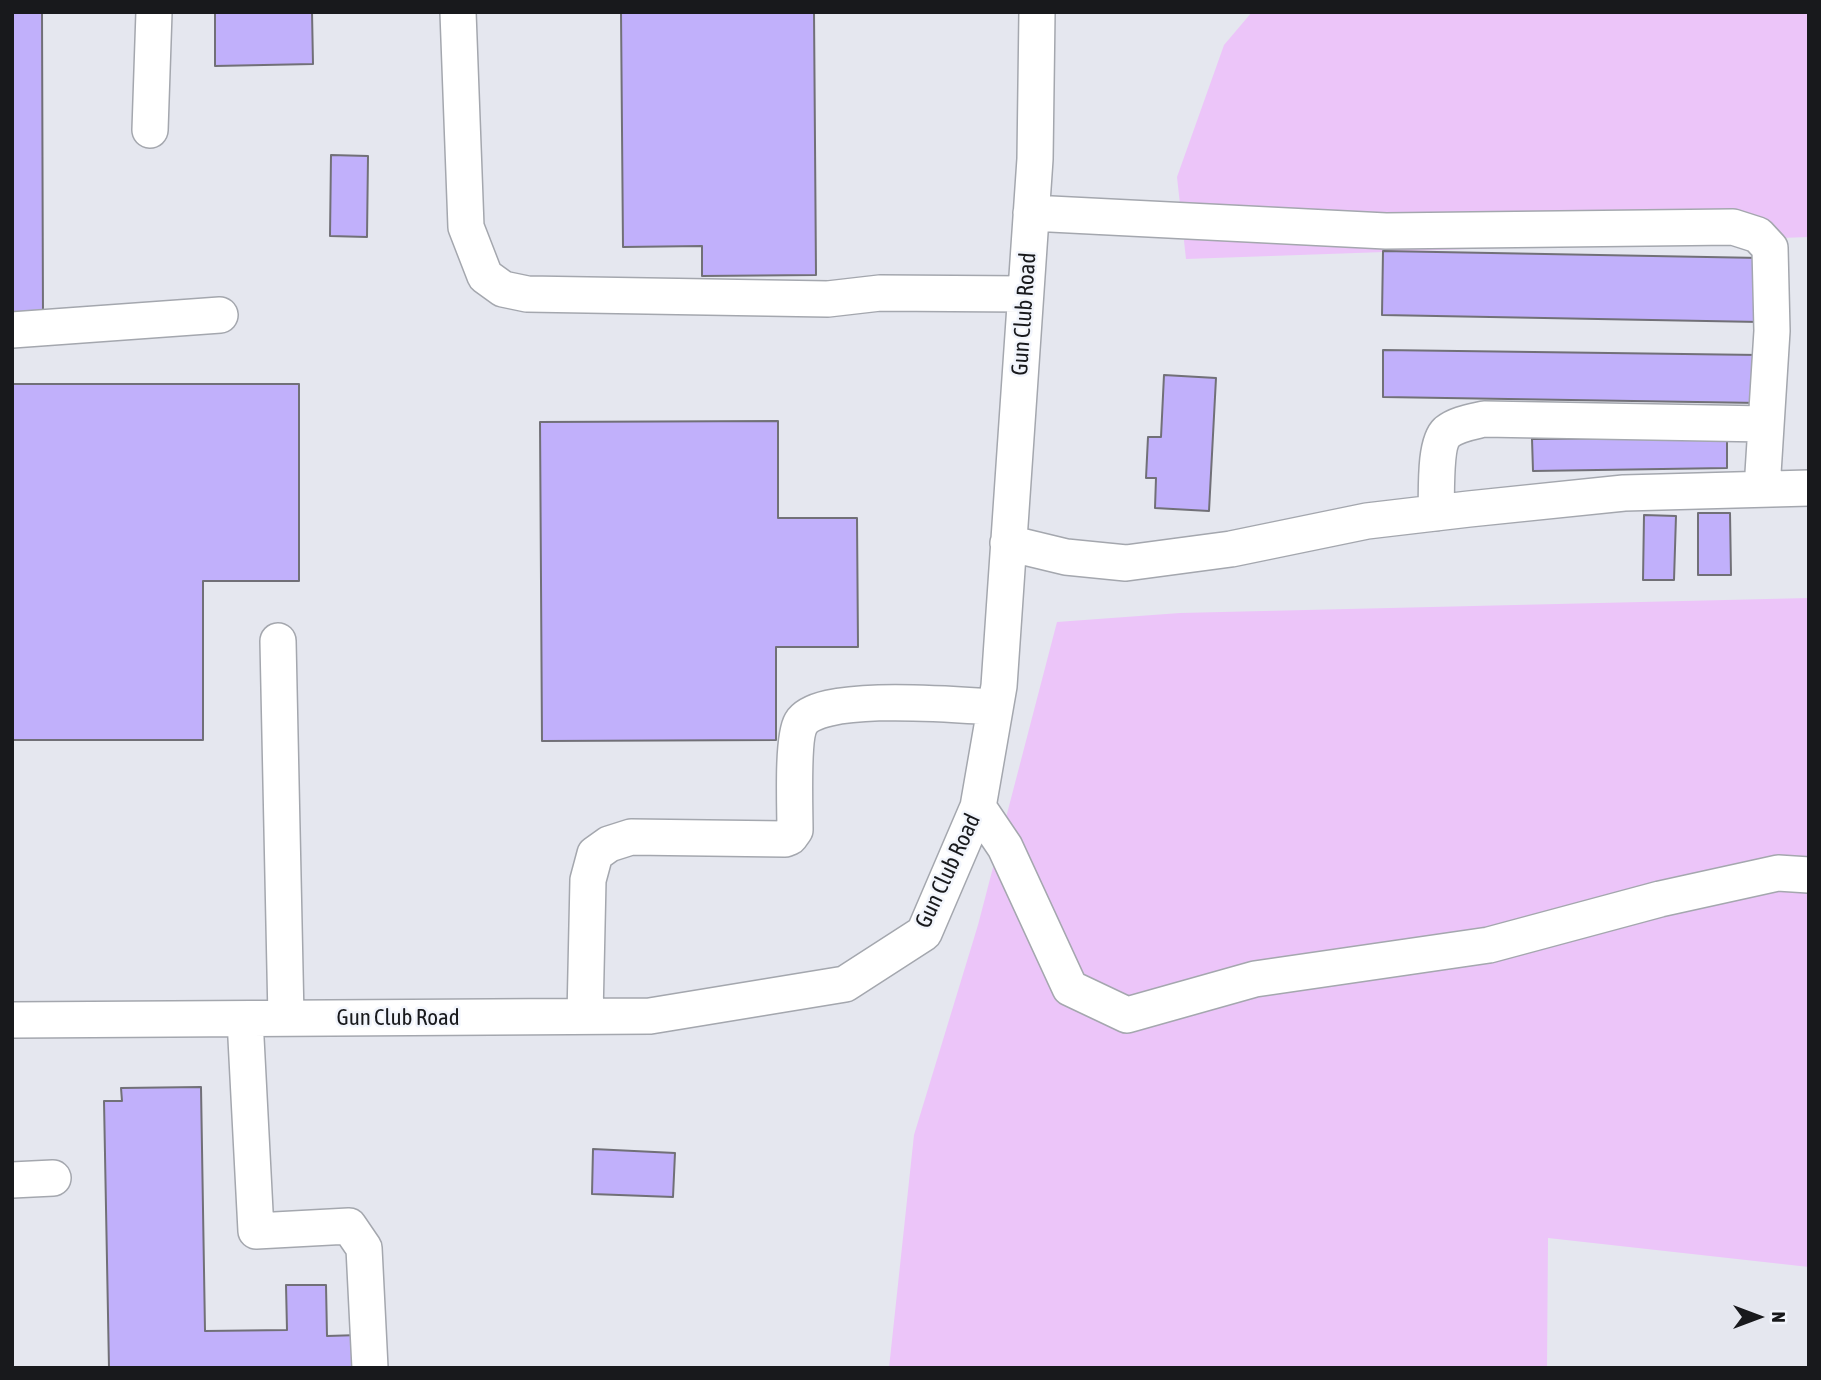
<!DOCTYPE html>
<html>
<head>
<meta charset="utf-8">
<style>
	body { margin:0 }
	#map { position:relative; width:1821px; height:1380px; overflow:hidden; background:#e5e7ef; font-family:"Asap Condensed",sans-serif }
	canvas { display:block }
	.frame { position:absolute; inset:0; border:14px solid #18191c; pointer-events:none }
	.north { position:absolute; left:1723px; top:1282px; width:70px; height:70px; -webkit-text-stroke:5px #f2f5fc; paint-order:stroke; rotate:90deg; font-size:19px; font-weight:700; line-height:28px; text-align:center; color:#18191c }
	.north::after { content:''; display:block; margin:auto; width:24px; height:32px; background:#18191c; clip-path:polygon(50% 0,100% 100%,50% 72%,0 100%) }
</style>
</head>
<body>
<div id="map">
<canvas width="1821" height="1380"></canvas>
<div class="frame"></div>
<div class="north">N</div>
</div>
<script>
const c = document.querySelector('canvas').getContext('2d');
c.lineJoin = 'round';
function paint(path, color) { c.fillStyle = color; c.fill(path, 'evenodd'); }
function trace(path, color, width, dash) { c.strokeStyle = color; c.lineWidth = width; c.lineCap = dash ? 'butt' : 'round'; c.setLineDash(dash || []); c.stroke(path); }
function label(font, color, halo, rows, align = 'center') {
  c.font = font + ' "Asap Condensed",sans-serif'; c.lineWidth = 5; c.setLineDash([]); c.textBaseline = 'middle'; c.strokeStyle = halo; c.fillStyle = color; for (const [text, x, y, turn = 0] of rows) {
    c.save(); c.translate(x, y); c.rotate((+turn || 0) * Math.PI / 180); c.textAlign = isNaN(turn) ? turn : align; if (halo) c.strokeText(text, 0, 0); c.fillText(text, 0, 0); c.restore();
  }
}
const green = new Path2D(`
	M1252 12H1809V237L1186 259 1177 177 1224 45Z
	M1809 598V1267L1548 1238 1547 1368H889L914 1135 978 925 1057 622 1180 613Z`);
const building = new Path2D(`
	M12 12H42L43 317H12Z
	M215 12H312L313 64 215 66Z
	M621 12H814L816 275 702 276V246L623 247Z
	M331 155 368 156 367 237 330 236Z
	M1383 251 1761 258 1760 322 1382 315Z
	M1383 350 1759 355V403L1383 397Z
	M1164 375 1216 378 1209 511 1155 508 1156 478H1146L1148 437H1161Z
	M12 384H299V581H203V740H12Z
	M778 421V518H857L858 647H776V740L542 741 540 422Z
	M1727 437V468L1533 471 1532 439Z
	M1698 513H1730L1731 575H1698Z
	M1644 515 1676 516 1674 580H1643Z
	M201 1087 205 1331 287 1330 286 1285H326L327 1336 360 1335V1368H109L104 1101H122L121 1088Z
	M593 1149 675 1153 673 1197 592 1194Z`);
const minor = new Path2D(`
	M458 12 466 227 485 276 503 289 527 294 828 299 880 293 1025 294
	M150 130 154 12
	M1031 213 1386 231 1733 227 1758 235 1770 248 1772 331 1762 489
	M12 330 220 315
	M1436 513C1437 494 1434 444 1447 432 1457 424 1471 422 1484 419L1766 424
	M1008 543 1066 557 1126 563 1231 549 1367 521 1469 509 1624 493 1809 488
	M278 641 286 1018
	M978 807 1005 847 1070 988 1127 1015 1255 979 1489 945 1660 899 1778 873 1809 875
	M585 1016 588 880 595 854 609 844 631 837 785 839 790 837 795 830C795 810 792 738 801 723 819 692 959 705 995 707
	M245 1019 256 1231 349 1226 364 1248 370 1368
	M12 1020 650 1016 845 984 924 933 978 807 999 686 1035 159 1037 12
	M12 1180 53 1178`);
const streetNames = [
	["Gun Club Road",1024,314,-86],
	["Gun Club Road",948,871,-65],
	["Gun Club Road",398,1018]
];
paint(green, '#ecc5f9');
paint(building, '#c1b0fb');
trace(building, '#717077', 2);
trace(minor, '#a4a7ae', 38);
trace(minor, '#fff', 35);
label('23px', '#18191c', '#f2f5fc', streetNames);
</script>
</body>
</html>
